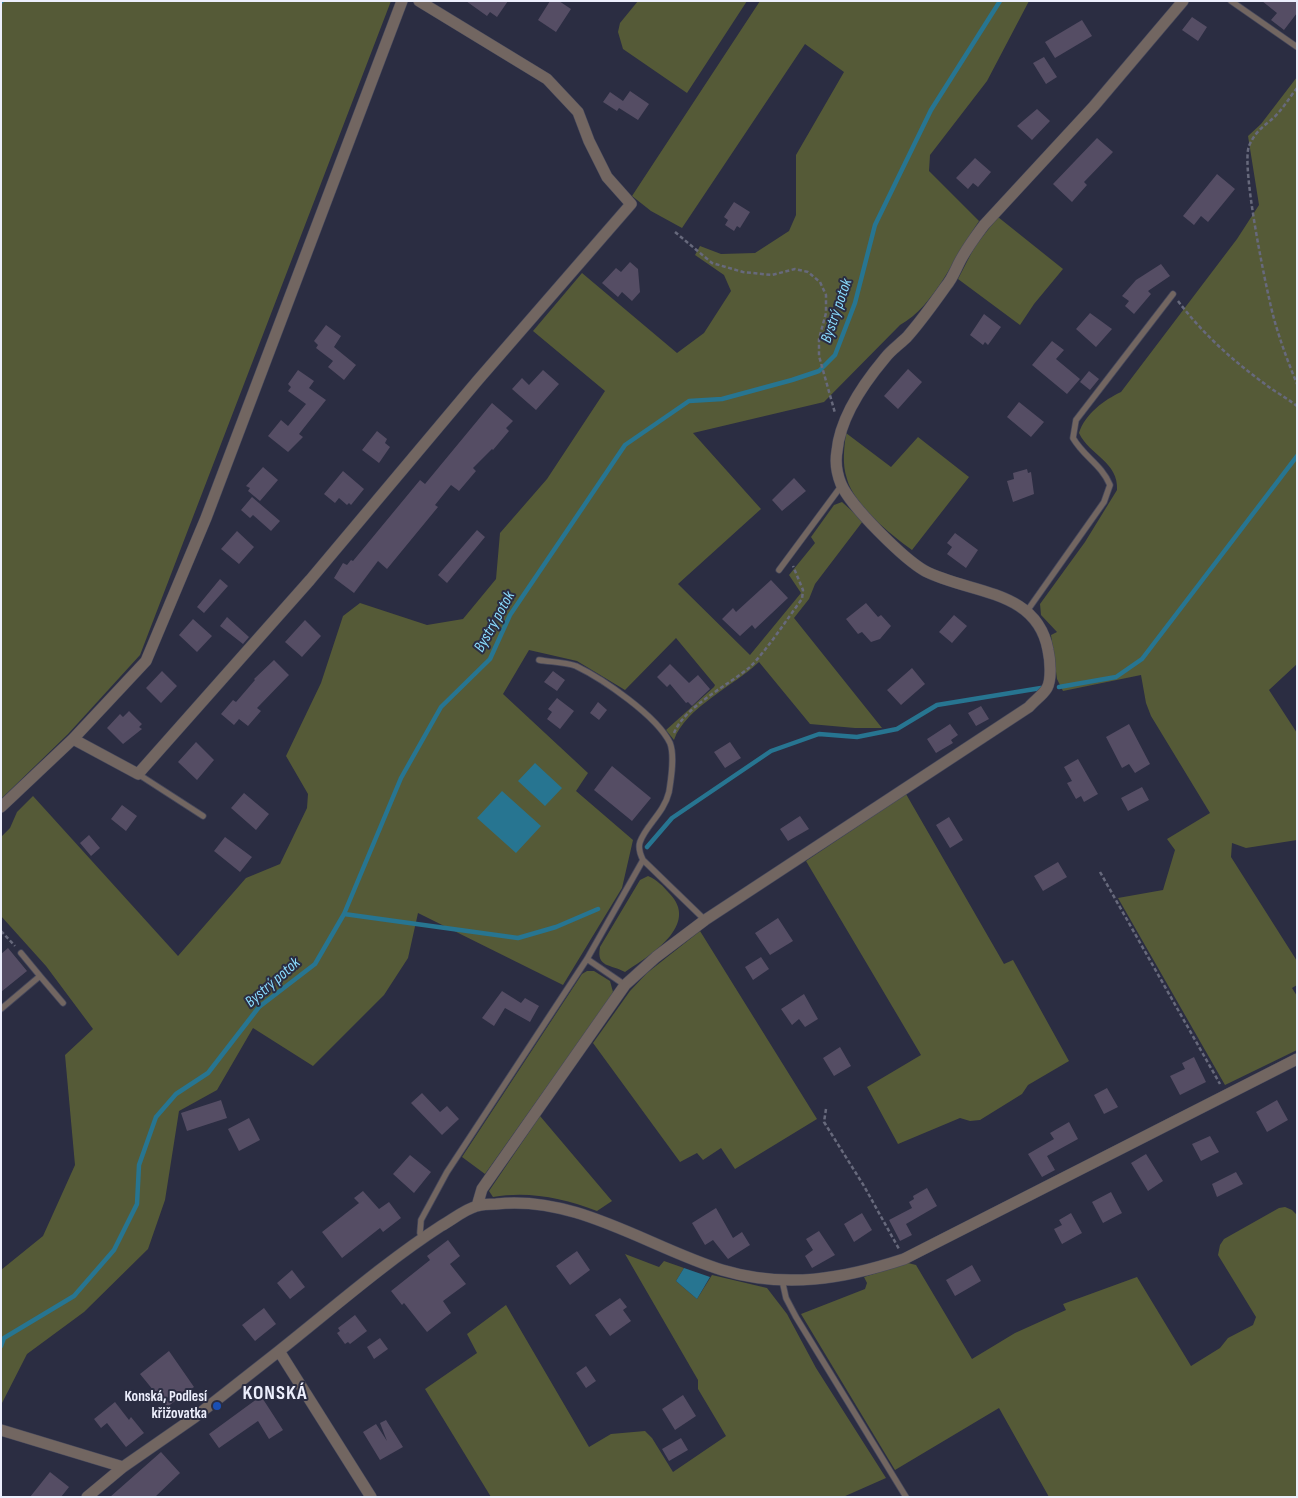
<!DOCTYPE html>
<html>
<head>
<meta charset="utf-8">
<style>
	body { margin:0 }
	#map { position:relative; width:1298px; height:1498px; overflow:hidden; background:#2b2d42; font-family:"Sofia Sans Condensed",sans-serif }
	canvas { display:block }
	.frame { position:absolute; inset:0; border:2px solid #eceefc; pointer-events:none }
</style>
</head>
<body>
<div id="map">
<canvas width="1298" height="1498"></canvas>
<div class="frame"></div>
</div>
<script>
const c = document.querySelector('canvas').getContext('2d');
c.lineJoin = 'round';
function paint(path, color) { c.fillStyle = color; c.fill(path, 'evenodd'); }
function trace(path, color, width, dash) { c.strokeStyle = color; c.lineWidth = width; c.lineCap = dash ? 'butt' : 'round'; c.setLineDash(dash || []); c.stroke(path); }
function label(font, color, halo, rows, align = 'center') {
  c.font = font + ' "Sofia Sans Condensed",sans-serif'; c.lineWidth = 4; c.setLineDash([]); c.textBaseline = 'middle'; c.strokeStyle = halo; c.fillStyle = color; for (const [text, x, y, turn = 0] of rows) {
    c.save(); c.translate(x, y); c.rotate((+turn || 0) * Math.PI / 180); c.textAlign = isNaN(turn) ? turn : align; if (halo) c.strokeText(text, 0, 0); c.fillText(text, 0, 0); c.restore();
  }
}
const green = new Path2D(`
	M1 1H391L140 655 68 734 1 799Z
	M638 1H747L687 93 623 49 618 32 620 23Z
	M760 1H1029L987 81 930 155 929 171 979 221C956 254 935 306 900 325L824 402 693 433 761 509 678 584 750 655 801 593 789 575 815 543 811 537 834 505 842 502 863 521 815 584 809 599 794 618 882 728H855L810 724 759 662C735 685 685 708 674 740L666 730 714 687 715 685 676 638 625 690 577 661 529 650 503 694 588 773 576 791 633 840 622 888 563 985 418 913 408 958 384 995 313 1066 253 1028 217 1090 179 1111 165 1200 148 1249 84 1312 27 1354 1 1405V1270L43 1236 75 1165 65 1055 93 1029 46 966 1 916V837L10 828 17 812 33 796 178 956 246 878 280 864 307 808 308 794 286 756 321 683 343 616 360 603 427 625 463 619 496 579 500 533 547 479 605 391 533 331 582 273 677 353 704 333 731 291 724 275 695 255 700 246 721 254 755 253 789 231 796 215V155L844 72 805 44 682 228 651 211 632 196Z
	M1297 77V664L1269 690 1297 733V840L1246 848 1232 843 1231 857 1297 961V985L1292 988 1297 996V1050L1225 1085 1118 898 1163 890 1175 850 1167 839 1210 813 1151 716 1146 703 1141 675 1063 691 1057 679 1051 635 1057 632 1041 615 1040 604 1085 542 1117 490C1119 462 1089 455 1079 433 1085 414 1104 400 1121 392L1237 239 1259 205 1248 136 1261 124Z
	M998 217 1063 269 1034 304 1020 325 958 279 975 246Z
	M846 433 891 467 918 437 969 477 912 550C890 534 854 505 847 479 842 464 844 449 846 433Z
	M906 794 1004 964 1013 960 1069 1061 1028 1085 1022 1094 980 1120 970 1121 960 1118 898 1144 867 1087 921 1055 806 861Z
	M648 876C657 880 663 886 669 893 701 925 649 956 625 972 611 964 596 968 600 947L640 880Z
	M700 931 817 1119 735 1169 721 1148 703 1160 697 1153 680 1162 593 1043 630 991 647 973Z
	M587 971H594L610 981 613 992 609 999 485 1174 462 1157 582 974Z
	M540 1116 612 1201 597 1211C563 1198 529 1191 493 1197L489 1191Z
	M1285 1207 1292 1210 1297 1215V1497H1049L999 1408 895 1470 801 1314 865 1289 867 1283 864 1277 908 1263 916 1265 972 1359 1015 1333 1066 1310 1063 1304 1137 1277 1191 1366 1220 1348 1228 1338 1253 1325 1256 1317 1218 1255 1220 1245 1224 1239 1279 1208Z
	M625 1254 659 1267 664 1261 684 1268 676 1281 697 1299 712 1275 767 1288 787 1314 816 1368 886 1478 843 1497H491L425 1389 477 1353 467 1334 506 1305 589 1447 611 1434 645 1431 652 1438 673 1472 726 1436 698 1389V1380Z`);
const water = new Path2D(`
	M535 763 562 788 545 806 518 781Z
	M502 791 541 826 516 853 477 818Z
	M684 1268 710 1277 697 1299 676 1281Z`);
const stream = new Path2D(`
	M1 2 2 1
	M1059 687 1116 677 1142 659 1297 456
	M647 847 672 818 771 751 819 734 857 737 897 729 937 705 1041 688
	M344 914 518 938 556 927 598 909
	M1 1346 4 1338 74 1296 114 1250 137 1204 139 1165 156 1117 176 1094 208 1073 259 1007 315 964 344 914 401 778 441 707 490 659 510 615 625 445 689 401 722 399 792 380 819 371 835 355 855 303 875 225 931 110 1000 1`);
const building = new Path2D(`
	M466 1H508L497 17 490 12 487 16Z
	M550 1H559L571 9 556 32 538 20Z
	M1262 1H1297V13L1284 30 1271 20 1277 13Z
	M1192 17 1207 27 1198 41 1182 30Z
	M1082 20 1092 36 1055 58 1045 42Z
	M1044 57 1057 77 1046 84 1033 63Z
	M630 91 649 104 638 120 619 108 617 111 603 102 610 92 623 101Z
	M1037 109 1050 121 1032 140 1017 126Z
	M1097 138 1113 152 1084 182 1087 185 1072 202 1053 184Z
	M975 158 991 172 978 187 973 183 968 189 956 178Z
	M1217 174 1235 189 1208 222 1201 216 1194 225 1183 216Z
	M734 202 750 212 740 228 737 226 734 231 725 225 728 220 724 217Z
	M630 262 638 269 640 292 632 301 622 292 618 297 602 283 616 268 621 272Z
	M1161 264 1170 276 1148 291 1151 294 1134 314 1125 306 1129 301 1122 296 1136 280Z
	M1090 313 1112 329 1096 347 1076 329Z
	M984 314 1001 327 988 345 985 342 983 345 970 335Z
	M326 325 341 336 334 347 356 365 344 380 328 367 333 361 316 348 318 345 314 341Z
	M1052 341 1064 350 1056 359 1080 379 1067 394 1032 365Z
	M908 369 922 382 898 409 884 396Z
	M298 370 314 381 309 388 326 400 299 434 303 437 288 452 268 436 281 420 288 426 306 404 288 391 291 387 288 384Z
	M543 370 559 384 536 410 512 389 522 378 529 385Z
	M1089 371 1099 379 1090 390 1080 382Z
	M1019 402 1044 422 1031 437 1007 417Z
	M492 403 513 421 506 428 509 431 493 450 492 449 473 468 476 471 459 491 451 485 435 505 438 507 387 569 378 561 354 593 334 578 343 563 347 565 351 560 353 561 420 480 425 484Z
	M377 431 387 439 385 443 390 447 379 463 362 450Z
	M263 467 278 480 260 501 248 491 250 488 246 486Z
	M1027 469 1028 473 1031 472 1034 494 1013 502 1007 481 1014 479 1013 473Z
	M343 471 364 489 351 505 349 503 347 505 339 498 335 503 324 494Z
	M794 478 806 491 782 511 772 500Z
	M252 497 280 521 271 531 253 515 250 518 241 510Z
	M477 530 485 537 447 583 438 575Z
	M237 531 254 547 239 564 221 549Z
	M955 533 978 550 966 568 947 554 952 547 947 543Z
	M220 579 228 586 204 613 197 607Z
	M771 580 788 598 755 629 752 625 740 636 722 619 733 608 736 612Z
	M866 603 878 617 881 615 891 626 880 639 871 642 862 632 858 634 846 619Z
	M954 615 967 626 952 643 939 632Z
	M227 617 249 637 243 644 220 626Z
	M193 619 212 636 197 652 179 635Z
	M305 620 321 636 302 657 285 642Z
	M274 660 289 675 257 708 261 711 248 726 239 719 234 725 221 714 233 700 236 702 255 680 254 679Z
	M670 664 689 683 698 675 710 689 692 706 688 702 686 703 670 684 667 687 657 677Z
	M912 668 925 684 901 705 887 690Z
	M162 671 177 686 161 703 146 688Z
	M553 671 565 680 557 691 544 682Z
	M557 698 574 711 560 729 547 719 552 712 548 709Z
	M598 702 607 710 599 720 590 713Z
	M981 706 989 719 976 726 968 713Z
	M129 711 142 724 139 727 142 729 123 744 107 728 120 714 123 717Z
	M950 724 958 735 951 740 953 743 936 753 927 739Z
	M1129 724 1150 764 1135 773 1129 764 1122 768 1106 737Z
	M196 742 214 760 197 780 178 762Z
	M730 742 741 758 725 768 714 752Z
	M1078 759 1098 794 1084 802 1081 796 1076 799 1067 783 1072 781 1064 767Z
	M612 766 651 798 632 821 594 790Z
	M1142 787 1149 800 1128 811 1121 798Z
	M244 793 269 814 256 830 231 808Z
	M122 805 137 816 126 831 111 819Z
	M800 816 809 829 788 841 780 829Z
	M949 817 963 840 950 848 936 825Z
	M89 835 100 848 91 856 80 843Z
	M225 837 252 857 240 872 214 851Z
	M1058 862 1067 877 1043 891 1034 876Z
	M778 918 793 941 770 955 755 933Z
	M8 948 27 971 1 992V954Z
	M761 957 769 969 753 980 745 967Z
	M502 991 521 1003 525 998 539 1006 530 1022 505 1008 494 1026 482 1018Z
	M804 994 818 1019 805 1027 799 1019 792 1025 781 1009Z
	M840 1047 851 1066 834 1076 823 1058Z
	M1194 1057 1206 1082 1180 1095 1170 1076 1185 1069 1182 1063Z
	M1107 1088 1118 1107 1104 1114 1094 1095Z
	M422 1093 440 1112 447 1106 459 1119 442 1135 411 1103Z
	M221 1100 227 1118 187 1131 181 1113Z
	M1277 1100 1288 1120 1267 1132 1256 1112Z
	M249 1118 260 1140 239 1151 228 1129Z
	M1069 1122 1078 1139 1047 1156 1055 1170 1042 1177 1028 1154 1054 1139 1050 1133Z
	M1210 1136 1219 1152 1201 1161 1192 1144Z
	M1146 1154 1163 1181 1148 1191 1131 1163Z
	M410 1155 431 1172 414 1193 393 1174Z
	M1236 1172 1243 1184 1217 1197 1212 1184Z
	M927 1188 937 1206 906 1224 912 1235 900 1241 889 1220 912 1208 909 1202 914 1199 913 1196Z
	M363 1191 379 1209 389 1202 401 1218 383 1232 380 1228 342 1258 322 1232 359 1203 354 1198Z
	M1111 1192 1122 1213 1103 1223 1092 1202Z
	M716 1208 733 1238 742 1232 750 1245 728 1259 713 1240 705 1245 692 1223Z
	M862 1213 872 1230 854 1242 844 1224Z
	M1071 1213 1082 1233 1062 1244 1054 1229 1062 1225 1059 1220Z
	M819 1231 835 1255 812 1268 805 1256 813 1250 806 1239Z
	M448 1240 460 1256 450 1264 466 1284 443 1301 451 1313 427 1332 404 1303 402 1305 391 1291 430 1260 427 1256Z
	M577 1251 590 1270 570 1285 556 1266Z
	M972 1265 981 1281 955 1296 946 1280Z
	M292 1270 305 1287 290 1299 277 1283Z
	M620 1298 627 1307 623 1310 631 1321 610 1336 595 1315Z
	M264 1308 276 1324 255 1341 242 1325Z
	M355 1315 367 1331 350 1344 348 1342 345 1344 337 1333 340 1331 338 1328Z
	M380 1338 388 1349 374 1359 367 1347Z
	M169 1351 194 1387 167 1407 140 1374Z
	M586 1366 596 1381 586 1388 576 1373Z
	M683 1395 696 1416 675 1430 662 1409Z
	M261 1396 283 1430 269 1439 258 1421 219 1448 209 1434Z
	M115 1402 129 1420 131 1417 144 1433 126 1447 107 1423 101 1428 94 1419Z
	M386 1420 403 1447 380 1460 363 1432 376 1424 387 1441 380 1423Z
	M681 1438 688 1450 669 1461 662 1449Z
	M161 1452 180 1473 155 1497H110Z
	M50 1472 69 1487 61 1497H30Z`);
const path = new Path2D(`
	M1297 88C1289 98 1281 112 1271 120 1261 128 1254 134 1249 146 1241 167 1266 288 1273 315 1279 338 1288 362 1297 384
	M675 232 712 263 743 272 772 275 795 269 808 272 820 282 826 295V313L819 339V356L835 413
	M1178 301C1202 333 1233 361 1265 384 1275 392 1287 398 1297 406
	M674 733C685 706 729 685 750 667 767 650 787 619 802 599L803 590 793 566
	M1100 872 1220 1084
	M1 931 15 946
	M826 1109 824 1122 864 1186 899 1249`);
const lane = new Path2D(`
	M1231 1 1297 47
	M779 570 842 485
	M1027 611 1104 502 1110 485C1101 464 1084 457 1073 438L1076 420 1173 294
	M539 660C550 662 565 662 576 666 603 679 657 716 670 743 675 756 671 779 669 792 664 813 646 825 640 842 638 848 640 854 643 860L705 920
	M138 774 203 816
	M21 953 40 976
	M587 959 625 985
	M1 1009 40 976 63 1003
	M422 1238 420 1233 421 1220 447 1172 587 959 643 860
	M782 1280 786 1298 796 1317 906 1497`);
const street = new Path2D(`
	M73 739 138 774 310 580 478 380 631 204 607 177 589 141 578 112 547 79 419 1
	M1 807 73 739 146 661 206 518 402 1
	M477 1206 482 1189 625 985 656 957 705 920 1029 707C1034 701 1043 695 1047 688 1052 679 1050 659 1048 650 1037 589 970 594 925 571 904 559 851 507 841 484 837 474 835 462 837 451 840 418 864 383 885 358 891 350 900 344 907 337 921 321 934 303 946 286 952 279 955 271 959 263 966 249 975 237 984 225L1094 106 1183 1
	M279 1351C332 1309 384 1263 441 1226 452 1220 465 1209 477 1206 483 1204 490 1204 496 1204 577 1195 648 1247 722 1270 786 1289 843 1279 904 1259L1297 1059
	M1 1430 123 1467 195 1417 279 1351 371 1497
	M87 1497 123 1467`);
const markers = [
	[217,1406,5,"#1a4fb4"]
];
const poiNames = [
	["Konská, Podlesí",207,1397],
	["křižovatka",207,1414]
];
const waterNames = [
	["Bystrý potok",837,311,-71],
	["Bystrý potok",495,622,-61],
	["Bystrý potok",273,983,-41]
];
const districtNames = [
	["KONSKÁ",275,1394]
];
paint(green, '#555a37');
paint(water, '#277591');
trace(stream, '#277591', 4.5);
paint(building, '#554d64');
trace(lane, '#46485c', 7);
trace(street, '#46485c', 12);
trace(path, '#67697c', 2.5, [4, 2.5]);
trace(lane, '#726661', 5.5);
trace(street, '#726661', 11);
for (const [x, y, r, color] of markers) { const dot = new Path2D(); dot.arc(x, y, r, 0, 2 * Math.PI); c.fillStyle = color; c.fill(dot); trace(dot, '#2b2d42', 2); }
label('bold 15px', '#eceefc', '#2b2d42', poiNames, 'right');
label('italic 16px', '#89dbfd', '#2b2d42', waterNames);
c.letterSpacing = '1px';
label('bold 20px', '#eceefc', '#2b2d42', districtNames);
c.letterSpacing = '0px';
</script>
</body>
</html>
